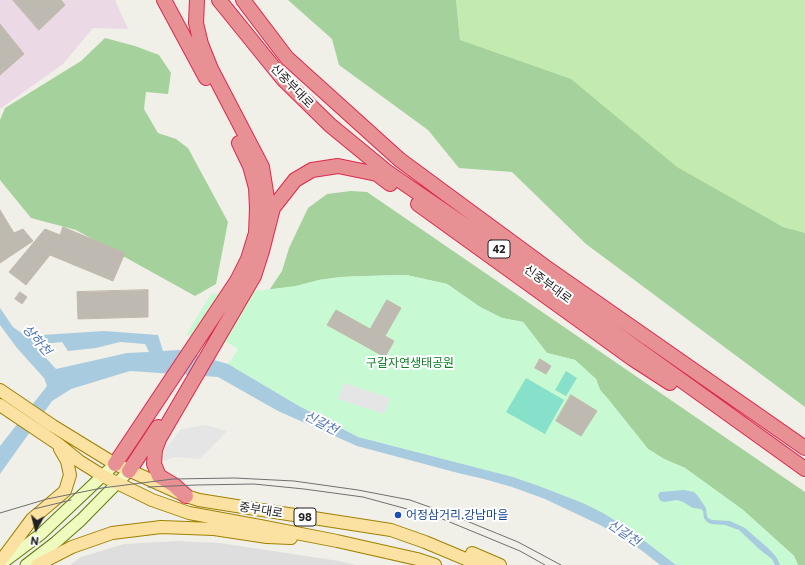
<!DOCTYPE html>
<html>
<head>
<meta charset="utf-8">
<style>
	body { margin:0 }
	#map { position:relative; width:805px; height:565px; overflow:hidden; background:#f1f0e8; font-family:Commissioner,sans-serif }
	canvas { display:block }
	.north { position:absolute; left:16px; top:509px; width:40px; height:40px; -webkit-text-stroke:3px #fff; paint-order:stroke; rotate:187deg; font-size:11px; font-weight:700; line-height:16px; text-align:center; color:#212121 }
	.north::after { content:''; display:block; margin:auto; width:14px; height:18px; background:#212121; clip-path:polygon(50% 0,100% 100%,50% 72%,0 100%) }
</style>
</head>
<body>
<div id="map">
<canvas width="805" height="565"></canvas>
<div class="north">N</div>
</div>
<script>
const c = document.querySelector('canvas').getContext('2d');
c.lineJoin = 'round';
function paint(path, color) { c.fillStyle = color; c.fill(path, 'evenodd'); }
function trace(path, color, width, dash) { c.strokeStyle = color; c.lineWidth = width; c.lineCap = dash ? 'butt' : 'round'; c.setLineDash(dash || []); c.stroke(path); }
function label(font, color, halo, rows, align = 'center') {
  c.font = font + ' Commissioner,"Noto Sans KR",sans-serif'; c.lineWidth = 4; c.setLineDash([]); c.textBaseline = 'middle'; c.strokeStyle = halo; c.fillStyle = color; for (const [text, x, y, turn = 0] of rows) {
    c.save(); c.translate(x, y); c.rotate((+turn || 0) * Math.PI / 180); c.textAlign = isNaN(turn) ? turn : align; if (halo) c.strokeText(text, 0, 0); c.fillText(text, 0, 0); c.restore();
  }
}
const residential = new Path2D(`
	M177 541 220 543 339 561 356 565H70L81 557 124 544Z`);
const industrial = new Path2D(`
	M0 0H115L128 29 93 28 63 64 0 109Z`);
const grass = new Path2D(`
	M456 0H805V234L783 227 669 170 460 40Z`);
const forest = new Path2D(`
	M288 0H456L460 40 571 79 677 167 783 227 805 233V407L586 244 512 172 459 168 428 130 339 65 332 39Z
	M105 38 135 46 159 55 171 73 168 94 146 92 144 109 158 133 176 139 188 148 228 222 216 284 195 296 76 230 31 218 0 180V120L5 108 81 61Z
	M351 191 367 192 805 492V565H798L794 556 743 510 685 468 664 459 648 449 608 399 600 390 596 379 575 360 547 353 523 322 502 318 480 307 447 284 406 275 366 276 341 277 319 280 266 300 270 289 282 271 289 248 308 208 327 194Z`);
const park = new Path2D(`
	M406 275 447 284 480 307 502 318 523 322 547 353 575 360 596 379 600 390 608 399 648 449 664 459 685 468 743 510 794 556 798 565H676L642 539 627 528 583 503 539 486 513 477 358 437 299 406 228 364 238 349 228 343 186 335 211 294 264 290 295 286 319 280 341 277 366 276Z`);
const pitch = new Path2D(`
	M566 371 577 378 566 396 555 390Z
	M526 378 564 400 545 434 506 412Z`);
const parking = new Path2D(`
	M344 383 390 398 384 414 338 399Z
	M205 425 227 431 200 459 175 457 164 461V450L181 429Z`);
const water = new Path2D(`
	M0 308 13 327 26 336 104 331 158 335 163 351 179 350 228 364 299 406 358 437 513 477 539 486 583 503 603 513 627 528 642 539 676 565H660L641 550 622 537 600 525 545 499 512 487 484 479 458 473 357 446 278 411 218 377 130 371 71 389 52 401 0 474V446L47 386 44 378 17 348 0 325ZM62 342 68 351 96 348 120 342 145 344 149 352 127 353 56 369 34 345Z
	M684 490 694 492 697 495 706 508 707 516 708 518 712 520 730 521 745 528 769 549 777 558 780 565H775L772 559 759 549 739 530 725 525 711 524 707 522 704 518 703 511 701 509 693 508 683 502 677 500 664 502 661 501 659 499 658 495 660 492Z`);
const building = new Path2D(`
	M13 0H61L65 5 39 30Z
	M0 24 24 54 0 75Z
	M0 210 14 233 23 229 33 241 0 263Z
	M63 227 125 253 113 281 50 255 26 285 9 272 45 229 60 235Z
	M148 290V317L78 319 77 292Z
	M20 292 27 297 22 304 15 299Z
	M387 300 401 308 385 336 394 341 385 357 327 325 336 310 370 329Z
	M540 359 551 366 546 374 535 368Z
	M571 395 597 411 581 436 556 421Z`);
const secondary = new Path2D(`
	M1 564 41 534 115 464
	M26 565 56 542 81 520 129 471`);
const primary = new Path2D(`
	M0 390 53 426 115 464 186 496 199 500 249 508 391 530 425 542 480 565
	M0 405 58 444 79 461 103 476 152 500 189 513 260 526 337 541 417 559 435 565
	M472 553 500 565
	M0 562 32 519 65 491 70 475 67 461 60 449
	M37 565 72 547 112 533 161 527 214 529 267 537 291 538`);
const highway = new Path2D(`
	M164 0 206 78
	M197 0 196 23 201 44 211 69 262 167 267 198 266 218
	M219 0 283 79 330 125 386 171 479 235 805 469
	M243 0 287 58 400 160 544 266 805 448
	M418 204 633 359 670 383
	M262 251 273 208 295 180 312 170 338 166 377 174 390 184
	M115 464 237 281 248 259 256 233 257 208 256 188 250 166 239 143
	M129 471 158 427
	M186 496 174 485 159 476 154 464 155 450 159 439 254 276 262 251 263 243`);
const tram = new Path2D(`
	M148 487 196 485 254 484 304 489 363 497 440 518 520 551 545 565
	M34 509 71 500
	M0 513 47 499 102 488 173 479 235 478 294 481 358 490 410 500 452 515 518 542 561 565`);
const markers = [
	[398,515,4,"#1a4fb4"]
];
const shields = [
	[499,249,22],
	[305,517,22]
];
const shieldNames = [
	["42",499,249],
	["98",305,517]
];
const streetNames = [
	["신중부대로",292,86,46],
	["신중부대로",548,284,36],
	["중부대로",261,510,9]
];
const parkNames = [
	["구갈자연생태공원",410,363]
];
const transitNames = [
	["어정삼거리.강남마을",406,515]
];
const waterNames = [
	["상하천",37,340,49],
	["신갈천",321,423,28],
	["신갈천",624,533,34]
];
paint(residential, '#dfdede');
paint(industrial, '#ebdae5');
paint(grass, '#c4ebaf');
paint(forest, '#a5d19d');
paint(park, '#c7fad2');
paint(pitch, '#87e0ca');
paint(parking, '#e5e5e5');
paint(water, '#a9cbdf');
paint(building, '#beb9b1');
trace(building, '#c3b9aa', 1);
trace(secondary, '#5e7c05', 13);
trace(primary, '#9f8000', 14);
trace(highway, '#dc284d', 16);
trace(secondary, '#effabe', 11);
trace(primary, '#fce2a2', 12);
trace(highway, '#e89195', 14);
trace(tram, '#6f6f6f', 1);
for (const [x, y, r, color] of markers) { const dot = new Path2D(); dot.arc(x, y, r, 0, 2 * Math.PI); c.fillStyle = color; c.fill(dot); trace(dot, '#fff', 1.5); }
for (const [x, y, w] of shields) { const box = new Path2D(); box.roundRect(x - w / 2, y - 9, w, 18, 3); c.fillStyle = '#fff'; c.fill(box); trace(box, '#212121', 1); }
label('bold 11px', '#212121', null, shieldNames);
label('12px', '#212121', '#fff', streetNames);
label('12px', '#0c8326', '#fff', parkNames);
label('12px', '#164399', '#fff', transitNames, 'left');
label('italic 13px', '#4c71b3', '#fff', waterNames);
</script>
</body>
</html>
